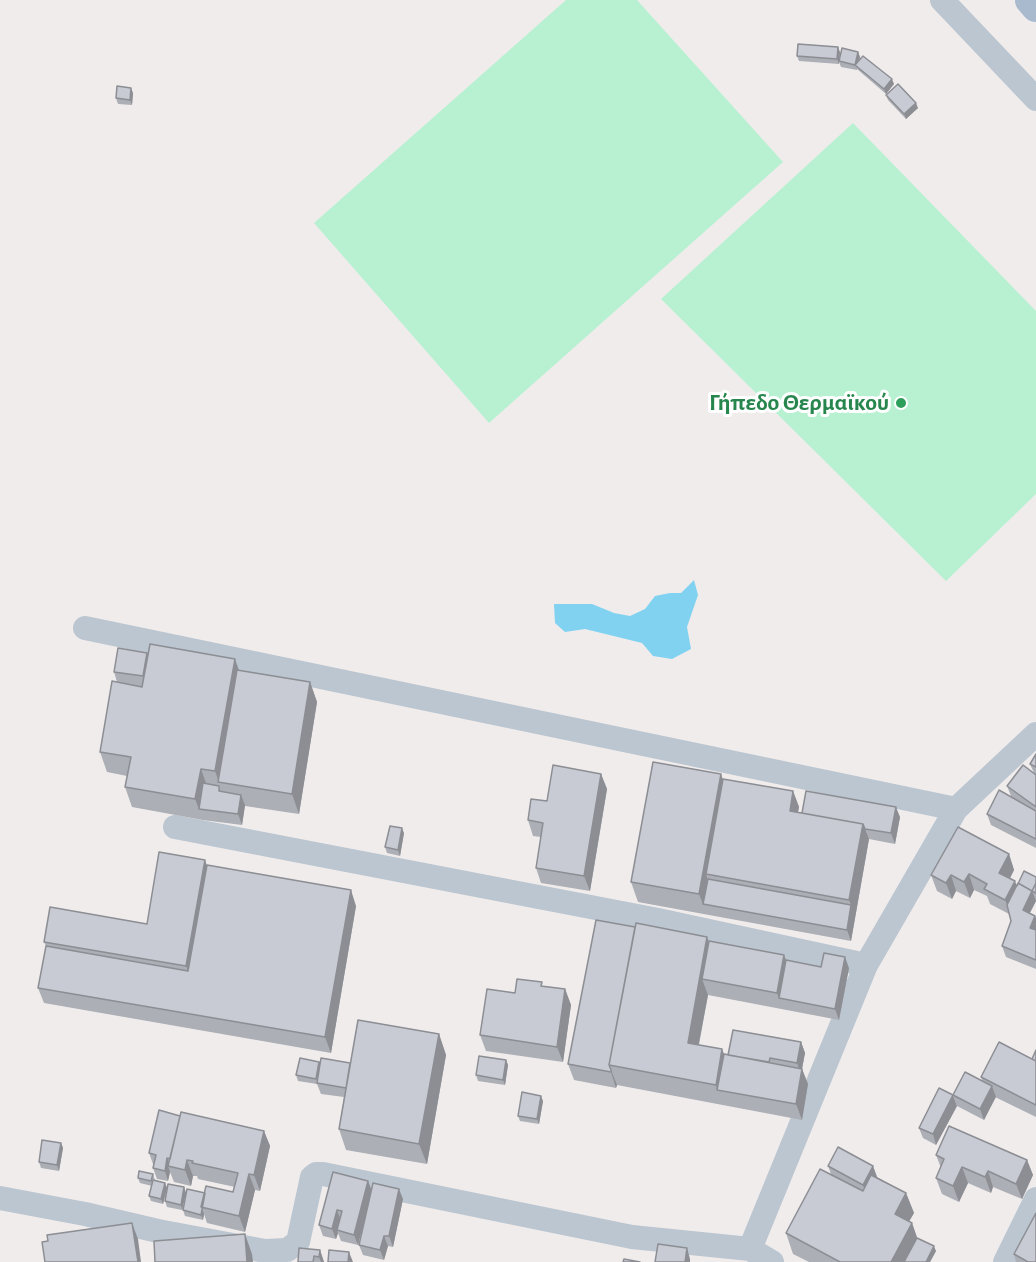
<!DOCTYPE html>
<html>
<head>
<meta charset="utf-8">
<style>
	body { margin:0 }
	canvas { display:block; background:#f0ecec }
</style>
</head>
<body>
<canvas width="1036" height="1262"></canvas>
<script>
const c = document.querySelector('canvas').getContext('2d');
c.lineJoin = 'round';
function paint(path, color) { c.fillStyle = color; c.fill(path, 'evenodd'); }
function trace(path, color, width, dash) { c.strokeStyle = color; c.lineWidth = width; c.lineCap = dash ? 'butt' : 'round'; c.setLineDash(dash || []); c.stroke(path); }
function label(font, color, halo, rows, align = 'center') {
  c.font = font + ' "Alegreya Sans",sans-serif'; c.lineWidth = 6; c.setLineDash([]); c.textBaseline = 'middle'; c.strokeStyle = halo; c.fillStyle = color; for (const [text, x, y, turn = 0] of rows) {
    c.save(); c.translate(x, y); c.rotate((+turn || 0) * Math.PI / 180); c.textAlign = isNaN(turn) ? turn : align; if (halo) c.strokeText(text, 0, 0); c.fillText(text, 0, 0); c.restore();
  }
}
const green = new Path2D(`
	M566 0H637L783 162 489 423 314 223Z
	M853 123 1036 311V494L946 581 661 299Z`);
const water = new Path2D(`
	M694 580 698 595 687 627 691 649 672 659 653 656 642 643 585 629 565 632 555 623 554 604H592L614 613 630 616 645 609 655 596 670 593H681Z`);
const minor = new Path2D(`
	M942 0 1036 99
	M85 628 956 809
	M175 827 658 920 866 965
	M0 1198 85 1214 158 1231 265 1251 287 1250 298 1242 312 1177 316 1174H323L632 1237 750 1249 772 1262
	M750 1249 866 965 956 809 1036 734
	M1005 1262 1036 1199`);
const major = new Path2D(`
	M1030 0 1036 7`);
const wall = new Path2D(`
	M840 52 839 60 858 52 860 57 859 61 894 84 886 94 857 69V70L841 67 839 62V64L799 61 797 56Z
	M133 93 132 105 118 104 116 98Z
	M886 95 918 108 906 119 888 100Z
	M147 653 148 655 310 682 317 702 299 814 245 806 242 825 203 820 132 807 125 787 127 776 107 772 100 752 117 682 114 672Z
	M1036 754V848L991 825 987 814 1011 796 1007 786 1034 773 1030 764Z
	M601 774 607 789 590 891 541 883 536 868 541 837 533 836 528 820 547 801Z
	M723 779 793 791 799 807 798 812 900 817 895 844 869 839 851 941 638 902 631 882Z
	M404 833 400 856 387 853 385 847Z
	M1009 854 1014 870 1010 878 1017 885 1036 877V901L1030 913 1035 916 1036 918V969L1006 957 1002 946 1011 921 1009 914 990 904 987 896 974 890 970 898 956 891 952 899 937 891 931 875Z
	M207 865 356 906 331 1053 44 1003 38 988 46 946 44 942 147 924Z
	M709 941 784 955 786 960 821 967 849 968 839 1020 708 995 699 1045 722 1049 724 1054 728 1055 801 1042 805 1053 802 1069 808 1084 802 1120 617 1085 616 1088 574 1080 568 1064Z
	M543 986 565 989 571 1005 563 1062 486 1051 480 1035 515 993Z
	M439 1034 446 1055 427 1164 346 1150 339 1129 344 1097 321 1094 317 1084 298 1081 296 1075 319 1062 350 1063Z
	M1036 1050V1117L995 1097 984 1120 957 1106 953 1095 983 1082 981 1077 1032 1059Z
	M506 1060 508 1065 505 1085 478 1081 476 1075Z
	M543 1101 539 1124 520 1121 518 1116Z
	M957 1106 936 1145 923 1138 919 1128Z
	M180 1116 264 1131 270 1146 260 1191 255 1190 245 1232 207 1223 204 1214 203 1220 185 1216 183 1210 205 1193 233 1192 235 1187 198 1179 197 1176H193L191 1186 174 1182 170 1172 168 1181 157 1179 153 1168 154 1164H153L149 1153Z
	M61 1143 63 1148 59 1171 41 1168 39 1162Z
	M936 1155 1027 1160 1033 1175 1022 1199 993 1187 991 1193 968 1183 959 1202 942 1194 936 1178 941 1168Z
	M828 1166H873L877 1177 906 1193 914 1213 909 1221 912 1223 917 1238 936 1251 930 1262H809L793 1254 786 1233 831 1174Z
	M153 1174 155 1180 165 1183 167 1188 163 1204 151 1201 149 1196 152 1186 140 1183 138 1178Z
	M368 1181 371 1190 403 1199 393 1247 388 1246 384 1260 363 1255 359 1245 363 1224 358 1245 341 1241 338 1233 336 1239 323 1236 319 1225Z
	M184 1187 186 1193 182 1210 167 1207 165 1201Z
	M320 1250 324 1262H298Z
	M1014 1254 1036 1262H1016Z`);
const shadedWall = new Path2D(`
	M838 47 840 52 839 64 837 59Z
	M858 52 860 57 857 67 855 65 857 70 855 65Z
	M892 79 894 84 886 94 884 89Z
	M131 88 133 93 132 105 130 100Z
	M916 103 918 108 906 119 904 114Z
	M235 659 242 679 219 782 215 771Z
	M310 682 317 702 299 814 292 794Z
	M201 769 208 789 199 809 195 799Z
	M601 774 607 789 590 891 584 876Z
	M721 774 728 794 706 874 711 889 703 904 699 894Z
	M793 791 799 807 795 826 790 811Z
	M241 795 245 805 242 825 238 814Z
	M896 807 900 817 895 844 891 833Z
	M863 824 869 839 851 941 847 930 851 905 849 900Z
	M402 828 404 833 400 856 398 850Z
	M1009 854 1014 870 1005 888 999 873Z
	M205 860 212 880 194 987 186 966Z
	M969 874 974 890 970 898 964 882Z
	M951 875 956 891 952 899 946 883Z
	M1015 881 1021 897 1011 915 1005 900Z
	M351 890 356 906 331 1053 325 1037Z
	M1032 891 1036 901 1026 920 1023 910Z
	M1035 916 1036 918V934L1030 928Z
	M707 937 715 957 702 979 708 995 695 1063 688 1043Z
	M784 955 790 971 779 998 783 1009 777 993Z
	M845 957 849 968 839 1020 835 1009Z
	M565 989 571 1005 563 1062 557 1047Z
	M439 1034 446 1055 427 1164 419 1144Z
	M801 1042 805 1053 801 1074 797 1063Z
	M722 1049 730 1070 717 1090 716 1085Z
	M506 1060 508 1065 505 1085 503 1080Z
	M802 1069 808 1084 802 1120 796 1104Z
	M611 1070 617 1085 616 1088 611 1072Z
	M992 1086 996 1097 984 1120 980 1109Z
	M953 1095 957 1106 936 1145 933 1134Z
	M541 1096 543 1101 539 1124 537 1119Z
	M264 1131 270 1146 260 1191 254 1175Z
	M61 1143 63 1148 59 1171 57 1165Z
	M167 1158 171 1167 168 1166 170 1172 168 1181 165 1171Z
	M187 1160 193 1176 191 1186 185 1170Z
	M1027 1160 1033 1175 1022 1199 1016 1184Z
	M873 1166 877 1177 866 1195 863 1185Z
	M962 1167 968 1183 959 1202 953 1186Z
	M988 1171 993 1187 991 1193 985 1177Z
	M249 1174 255 1190 245 1232 239 1216Z
	M368 1181 372 1191 358 1245 354 1235Z
	M165 1183 167 1188 163 1204 161 1199Z
	M184 1187 186 1193 182 1210 181 1205Z
	M399 1189 403 1199 393 1247 389 1236Z
	M906 1193 914 1213 902 1234 895 1214Z
	M202 1209 204 1214 203 1220 201 1215Z
	M337 1210 341 1221 337 1230 338 1233 336 1239 332 1229Z
	M132 1223 138 1239 141 1262H138Z
	M912 1223 919 1243 909 1262H891Z
	M245 1234 252 1254 253 1262H247Z
	M384 1236 388 1246 384 1260 380 1250Z
	M934 1246 936 1251 930 1262H926Z
	M687 1248 690 1259V1262H685Z
	M320 1250 324 1262H321L319 1257Z
	M349 1252 353 1262H348Z`);
const building = new Path2D(`
	M798 44 838 47 837 59 797 56Z
	M842 48 858 52 855 65 839 61Z
	M863 56 892 79 884 89 855 65Z
	M898 84 916 103 904 114 886 95Z
	M117 86 131 88 130 100 116 98Z
	M150 644 235 659 215 771 201 769 195 799 125 787 131 757 100 752 112 681 142 687Z
	M118 648 147 653 143 676 114 672Z
	M237 670 310 682 292 794 218 782Z
	M1036 754V767L1030 764Z
	M653 762 721 774 699 894 631 882Z
	M553 765 601 774 584 876 536 868 543 823 528 820 531 799 547 801Z
	M1023 765 1036 775V807L1007 786Z
	M723 779 793 791 790 811 863 824 849 900 706 874Z
	M203 783 219 786V791L241 795 238 814 199 809Z
	M999 790 1036 811V839L987 814Z
	M806 791 896 807 891 833 865 829 863 824 802 813Z
	M390 826 402 828 398 850 385 847Z
	M958 827 1009 854 999 873 1015 881 1005 900 984 889 987 884 969 874 964 882 951 875 946 883 931 875Z
	M159 852 205 860 186 966 44 942 50 907 147 924Z
	M207 865 351 890 325 1037 38 988 46 946 188 971Z
	M1024 871 1036 877V883L1032 891 1018 883 1017 886Z
	M708 879 851 905 847 930 703 904Z
	M1018 883 1032 891 1023 910 1035 916 1030 928 1036 930V960L1002 946 1011 921 1007 905Z
	M1036 883V893L1032 891Z
	M596 920 635 927 609 1065 611 1070V1072L568 1064Z
	M636 923 707 937 688 1043 722 1049 716 1085 609 1065Z
	M709 941 784 955 777 993 702 979Z
	M824 953 845 957 835 1009 779 998 786 960 821 967Z
	M517 979 542 982 541 986 565 989 557 1047 480 1035 487 989 515 993Z
	M358 1020 439 1034 419 1144 339 1129Z
	M733 1030 801 1042 797 1063 770 1058 769 1062 728 1055Z
	M999 1042 1036 1061V1105L981 1077Z
	M1036 1050V1061L1032 1059Z
	M724 1054 802 1069 796 1104 717 1090Z
	M479 1056 506 1060 503 1080 476 1075Z
	M300 1058 319 1062 316 1079 296 1075Z
	M321 1058 350 1063 346 1088 317 1083Z
	M965 1072 992 1086 980 1109 953 1095Z
	M939 1088 953 1095 933 1134 919 1128Z
	M522 1092 541 1096 537 1119 518 1116Z
	M159 1110 180 1116 170 1159 167 1158 165 1171 153 1168 156 1155 149 1153Z
	M181 1112 264 1131 254 1175 249 1174 239 1216 201 1207 206 1186 233 1192 238 1173 192 1163 193 1161 187 1160 185 1170 168 1166Z
	M949 1126 1027 1160 1016 1184 988 1171 985 1177 962 1167 953 1186 936 1178 944 1159 936 1155Z
	M42 1140 61 1143 57 1165 39 1162Z
	M838 1147 873 1166 863 1185 828 1166Z
	M820 1169 863 1191 871 1175 906 1193 895 1214 912 1223 891 1262H840L786 1233Z
	M139 1171 153 1174 151 1181 138 1178Z
	M333 1172 368 1181 354 1235 337 1230 342 1211 337 1210 332 1229 319 1225Z
	M153 1180 165 1183 161 1199 149 1196Z
	M373 1183 399 1189 389 1236H384L380 1250 359 1245Z
	M168 1184 184 1187 181 1205 165 1201Z
	M187 1189 205 1193 201 1215 183 1210Z
	M1036 1213V1262H1028L1014 1254Z
	M132 1223 138 1262H45L42 1242 48 1241 47 1235Z
	M245 1234 247 1262H155L154 1241Z
	M917 1238 934 1246 926 1262H904Z
	M658 1244 687 1248 685 1262H655Z
	M299 1248 320 1250 319 1257 314 1256 313 1262H298Z
	M329 1250 349 1252 348 1262H328Z
	M624 1259 640 1262H623Z`);
const markers = [
	[901,403,6,"#2e9e5b"]
];
const leisureNames = [
	["Γήπεδο Θερμαϊκού",889,403]
];
paint(green, '#b7f1d1');
paint(water, '#81d2f1');
trace(minor, '#bcc6d0', 24);
trace(major, '#aabace', 30);
paint(wall, '#acafb5');
paint(shadedWall, '#8c8e94');
paint(building, '#c8cbd3');
trace(building, '#8c8e94', 1.5);
for (const [x, y, r, color] of markers) { const dot = new Path2D(); dot.arc(x, y, r, 0, 2 * Math.PI); c.fillStyle = color; c.fill(dot); trace(dot, '#fff', 2); }
label('bold 24px', '#27864d', '#fff', leisureNames, 'right');
</script>
</body>
</html>
